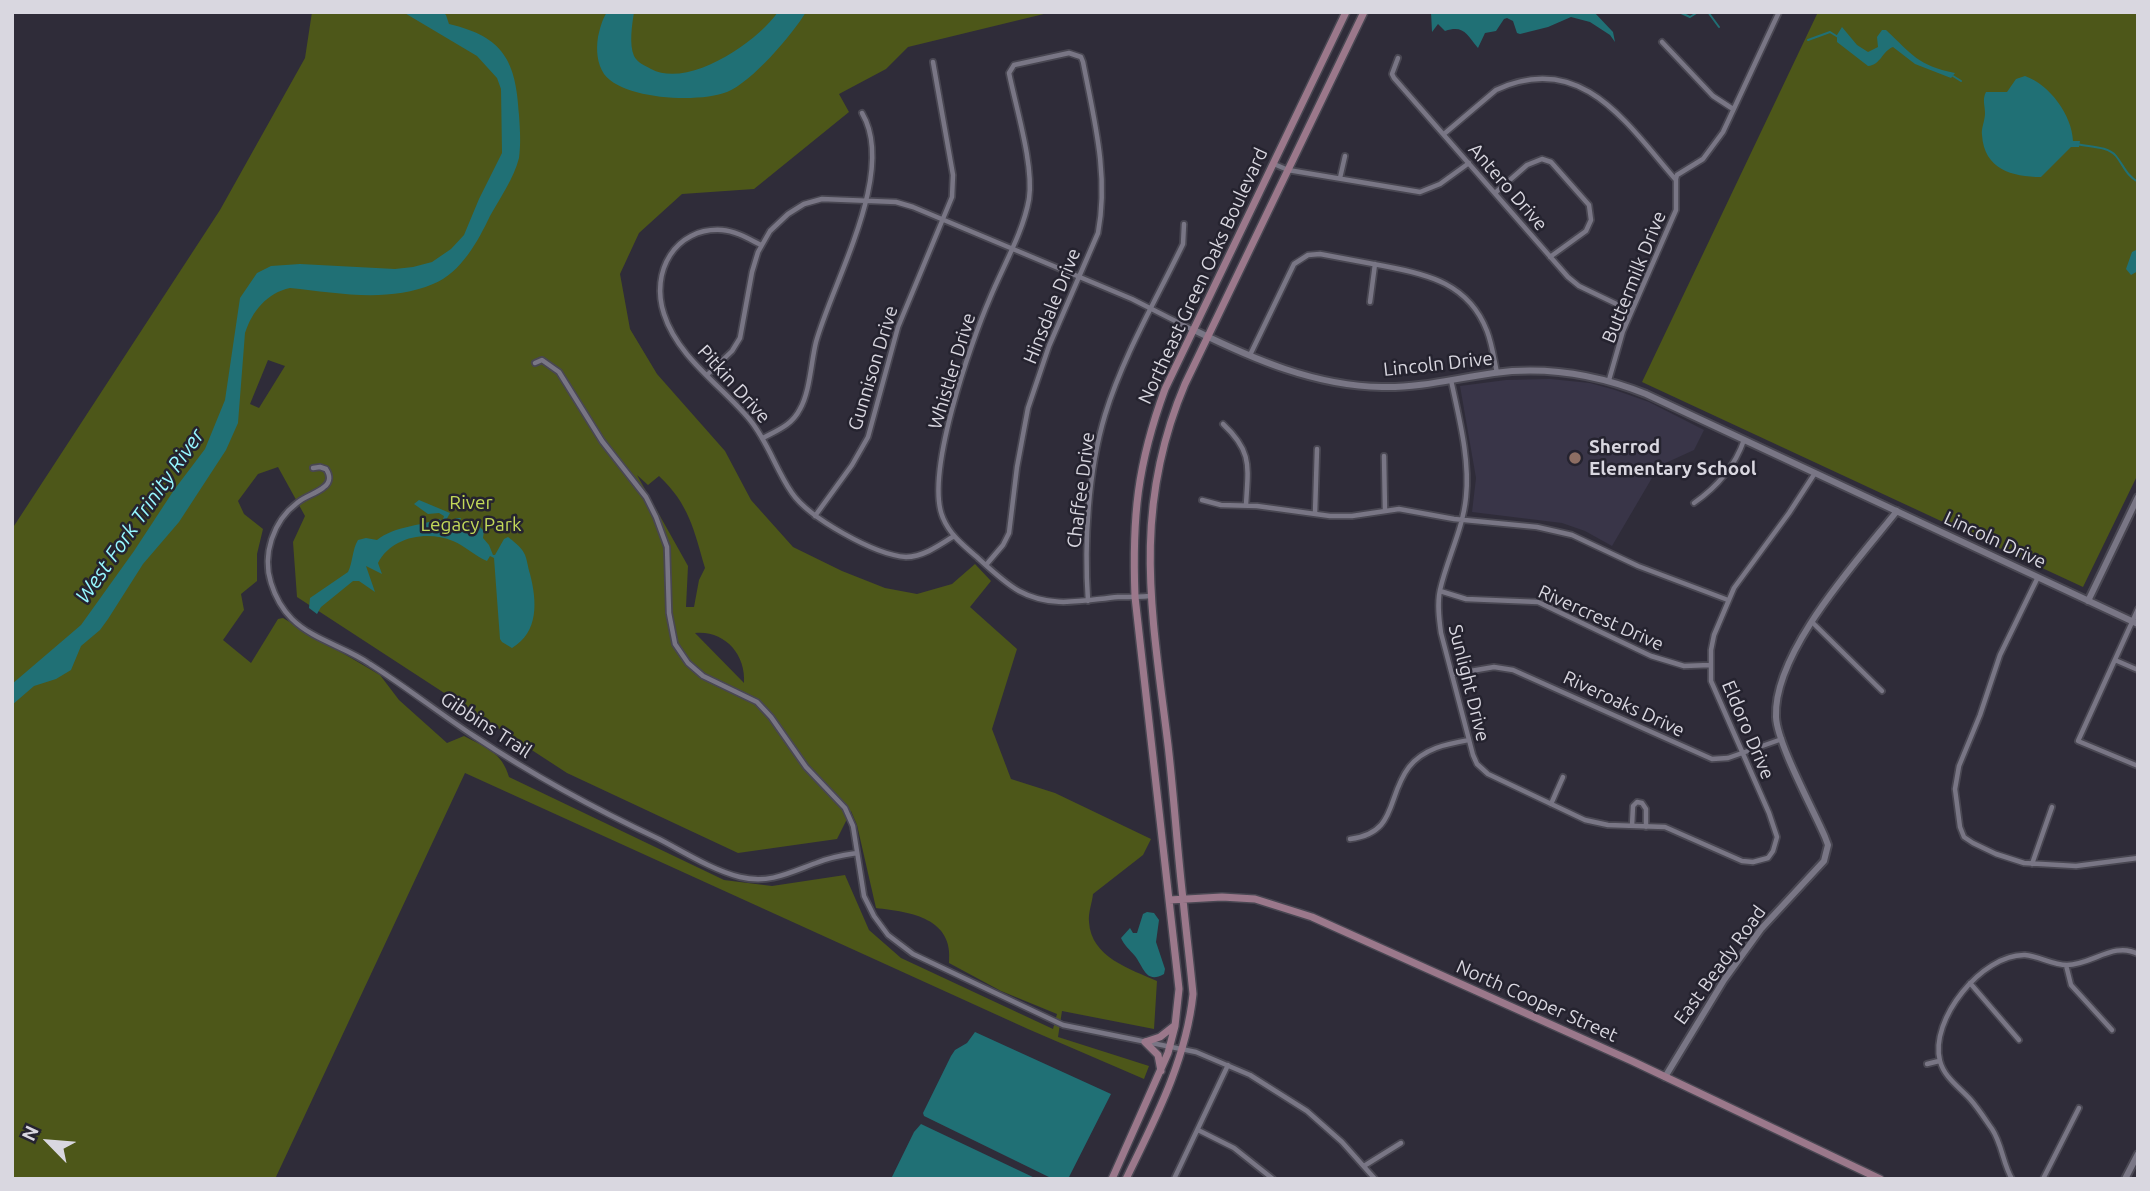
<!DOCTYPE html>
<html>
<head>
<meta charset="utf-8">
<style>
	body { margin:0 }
	#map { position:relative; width:2150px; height:1191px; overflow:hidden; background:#2f2c39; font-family:Ubuntu,sans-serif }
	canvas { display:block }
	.frame { position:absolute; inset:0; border:14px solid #d9d7e0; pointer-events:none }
	.north { position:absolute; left:14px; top:1107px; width:70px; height:70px; -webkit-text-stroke:5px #25232f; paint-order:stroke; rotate:295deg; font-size:19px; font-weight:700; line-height:28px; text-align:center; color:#d9d7e0 }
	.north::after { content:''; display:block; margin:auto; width:24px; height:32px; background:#d9d7e0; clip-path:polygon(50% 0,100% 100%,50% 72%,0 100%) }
</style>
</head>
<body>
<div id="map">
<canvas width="2150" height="1191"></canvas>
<div class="frame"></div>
<div class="north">N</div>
</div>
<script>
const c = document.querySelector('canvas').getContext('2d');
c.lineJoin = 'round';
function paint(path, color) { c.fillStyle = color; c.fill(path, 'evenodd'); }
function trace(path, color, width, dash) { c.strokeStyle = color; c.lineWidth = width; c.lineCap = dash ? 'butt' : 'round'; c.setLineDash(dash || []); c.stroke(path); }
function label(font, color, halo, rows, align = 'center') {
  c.font = font + ' Ubuntu,sans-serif'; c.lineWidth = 5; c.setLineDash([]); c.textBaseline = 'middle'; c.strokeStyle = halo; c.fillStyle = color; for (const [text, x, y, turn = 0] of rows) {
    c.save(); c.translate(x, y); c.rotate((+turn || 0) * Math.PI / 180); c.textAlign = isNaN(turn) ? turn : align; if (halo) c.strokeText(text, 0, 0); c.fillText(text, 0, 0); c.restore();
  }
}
const built = new Path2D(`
	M1550 379 1590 383 1615 390 1649 402 1704 430 1694 450 1659 466 1612 546 1585 531 1562 523 1472 512 1476 478 1460 386 1506 380Z`);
const green = new Path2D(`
	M312 12H1052L908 47 886 69 839 94 849 112 754 189 682 194 639 233 620 274 630 329 657 374 725 451 751 500 793 547 842 571 885 588 917 594 952 584 975 564 991 581 970 607 1017 649 992 729 1011 779 1055 793 1151 839 1143 855 1093 894C1092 903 1088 913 1089 922 1091 957 1130 969 1157 981L1154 1029 1062 1011 1058 1037 1149 1066 1144 1079 1028 1029 465 773 275 1179H12V529L220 210 305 58ZM268 360 285 366 259 408 250 404ZM278 467 305 516 293 542 297 597 567 773 738 853 837 839 851 811 857 825 876 908C911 912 954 918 949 963L1001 991 1057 1014 1053 1029 901 958 869 930 845 875 772 886 724 880 509 777C502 752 485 747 464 736L447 743 399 700 380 675 283 618 278 619 251 663 223 640 244 610 241 594 257 581V554L263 529 244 514 238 501 258 474ZM637 475 648 485 659 476C689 504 694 530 705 568L699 580 694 607H686L688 566ZM695 633C724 630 746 654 744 683Z
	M1818 12H2138V474L2083 587 1642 382Z`);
const water = new Path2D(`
	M403 12H443L446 15 449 24C504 37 516 61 519 115 520 129 521 144 519 158 514 178 500 198 490 216 478 241 461 273 433 284 388 303 337 293 290 288 267 293 252 311 245 333L238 423 226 450 179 522 143 564 108 619 100 630 81 646 71 670 56 679 34 686 12 705V684L81 625 134 551 174 490 205 449 225 400 240 298 257 273 271 266 300 264 395 269 413 267 432 262 451 249 464 235 479 199 502 153 501 89 497 78 477 56Z
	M607 12H634C632 25 629 44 634 56 638 63 644 65 651 69 689 89 757 42 778 12H806C792 35 752 82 727 92 700 103 623 100 604 74 597 63 596 50 598 37 600 28 602 20 607 12Z
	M1431 12H1594L1613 32 1615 42 1610 35 1590 22 1571 17 1548 27 1520 34 1517 33 1513 21 1507 18 1504 19 1496 31 1485 33 1478 48C1466 34 1464 25 1445 31L1438 24 1432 32Z
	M1842 27 1857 45 1868 52 1878 47 1877 37 1882 30H1886C1913 55 1917 65 1955 73L1951 78 1915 64 1893 47C1882 51 1881 65 1868 66L1837 42V35Z
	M2025 76C2050 85 2072 115 2073 141H2080L2079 147H2071L2041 177C2012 177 1984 169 1982 135 1981 128 1985 121 1985 113 1985 105 1982 100 1986 92H2007L2016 79Z
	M2138 249V271L2131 275 2126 269 2132 252Z
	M419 500 450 513 445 522 451 526 456 518H461L457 527 470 535 475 522 484 531 483 538 489 545 493 555H495L504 539 508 537C513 541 521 547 524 553 527 558 528 568 530 574 537 601 539 632 512 648L502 642 500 639 494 558 490 556 487 561C475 556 465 546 453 541 427 530 391 537 378 563L382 574 366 566 375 592 359 581H353L321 607 317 614 309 608 310 598 348 572C353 562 352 550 358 540L366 538 377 540C395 526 419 526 440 519L442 523 444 516 439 513 428 514 414 504Z
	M1147 912 1154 913 1159 920 1156 942 1165 969 1164 974C1146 984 1144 968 1135 956 1130 950 1124 945 1121 938L1130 928 1133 933H1137L1143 914Z
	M975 1032 1111 1094 1068 1179H1053L924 1116 923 1113 951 1056 955 1050 967 1043Z
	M921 1124 1037 1179H891L914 1132Z`);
const stream = new Path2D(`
	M1679 12 1690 17 1698 12
	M1708 12 1719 27
	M1808 40 1830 32 1838 37
	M1953 76 1961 81
	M2077 144C2089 147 2108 146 2116 156 2124 166 2126 175 2138 182`);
const minor = new Path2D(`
	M1662 42 1713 96 1733 109
	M1398 58 1392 74 1394 78 1568 277 1579 286 1631 311
	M1444 134 1496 90C1582 50 1627 124 1676 180V210L1623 331 1609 380
	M1274 164 1288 170 1420 192 1440 184 1469 163
	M1340 178 1345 156
	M1676 179 1677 175 1703 159 1723 132 1779 12
	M1495 193 1527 165 1542 159 1551 162 1589 205 1591 220 1586 231 1550 257
	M761 245C749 239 736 231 722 230 675 227 650 272 664 314 678 358 722 386 750 420 768 442 776 470 792 493 809 518 875 555 906 557 923 557 940 545 954 536
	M1370 302 1375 264
	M1250 355 1294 264 1308 255 1320 254C1341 258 1362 262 1384 266 1428 274 1469 284 1487 331 1492 344 1494 359 1497 373
	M535 363 542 360 559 372 602 441 646 497 656 517 667 547 669 613 675 644 688 663 703 676 757 702 771 717 806 767 845 808 853 826 864 896 874 916 888 935 913 954 1063 1025 1196 1052 1250 1075 1307 1111 1342 1142 1375 1179
	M707 375 732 351 740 338 752 272 758 252 770 231 788 214 804 204 822 199 896 202 913 207 1132 299 1193 330
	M1451 380C1459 418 1470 459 1466 497 1463 529 1447 559 1440 590 1437 604 1439 619 1441 633L1473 755 1477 764 1488 774 1585 820 1608 825 1665 827 1742 861 1753 862 1768 858 1773 851 1777 837 1769 813 1711 681V650L1714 635 1734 588 1789 513 1815 473
	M1223 424C1253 452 1248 467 1246 505
	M763 438C778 430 792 425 800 409 810 392 811 362 816 342 833 281 897 172 862 113
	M1384 456 1385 511
	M313 468 320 467 326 469C330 475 331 482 324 487 316 494 305 496 297 503 273 521 262 555 271 583 275 596 283 610 292 619 313 640 346 647 370 664 406 687 439 713 474 736 533 775 595 809 659 839 684 852 712 870 740 877 769 884 789 873 816 863 828 858 843 855 857 853
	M1202 500 1221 505 1257 506 1330 516H1352L1399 509 1454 519 1537 527 1572 535 1638 566 1728 600
	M1694 503C1717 487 1735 466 1744 440
	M1315 514 1317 449
	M815 516 852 465 868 437 898 327 952 197 953 175 933 62
	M986 565 1003 545 1009 533 1017 467 1028 408 1049 346 1098 233C1109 175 1094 119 1083 62L1081 57 1069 53 1014 65 1009 73C1016 108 1034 165 1029 199 1023 233 1003 266 990 298 971 342 924 475 943 518 950 535 964 546 978 558 990 569 1005 583 1019 591 1052 609 1084 600 1118 597 1129 597 1139 597 1150 596
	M2038 577 2000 655 1980 715 1959 766 1955 789 1960 827 1964 837 1973 843 1996 854 2024 863 2076 866 2138 858
	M1440 591 1466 599 1538 602 1651 656 1684 666 1710 665
	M1088 601C1084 543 1088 471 1105 415 1123 356 1156 300 1183 244L1184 224
	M2138 609 2078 741 2138 766
	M1812 622 1882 691
	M2115 660 2138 670
	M1453 674 1494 667 1513 670 1712 759 1728 758 1782 739
	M1551 804 1563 777
	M1632 826 1633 806 1637 802 1642 803 1646 809V827
	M1350 839C1398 833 1386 797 1409 767 1424 748 1447 744 1469 740
	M2032 864 2052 807
	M2066 965 2071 985 2112 1030
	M1970 983 2019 1040
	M1927 1064 1939 1061
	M1198 1130 1234 1148 1273 1179
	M1364 1166 1401 1143
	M1174 1179 1228 1065
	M2012 1179C2003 1164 2002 1144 1992 1129 1985 1119 1978 1108 1970 1099 1959 1087 1944 1077 1940 1061 1929 1020 1982 954 2025 955 2039 956 2052 965 2067 965 2092 965 2114 941 2138 954
	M2043 1179 2079 1108`);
const tertiary = new Path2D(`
	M1194 330C1253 359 1315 386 1382 387 1420 388 1457 378 1494 373 1546 366 1598 375 1646 394L2138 624
	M2088 601 2138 497
	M1665 1077 1724 980 1761 929 1824 861 1828 845 1825 837C1813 809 1777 743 1776 717 1773 652 1858 560 1897 511
	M2125 1179 2138 1154`);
const secondary = new Path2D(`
	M1169 900 1222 897 1255 899 1312 917 1632 1061 1880 1179
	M1145 1042 1158 1055 1161 1071
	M1145 1042 1160 1037 1174 1026
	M1112 1179 1168 1053 1175 1026 1179 989 1135 597C1132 518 1137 465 1165 389L1346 12
	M1126 1179C1155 1119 1186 1061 1193 994 1190 962 1186 931 1183 899 1177 848 1174 796 1168 745 1152 614 1131 511 1185 384L1364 12`);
const markers = [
	[1575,458,7,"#8d6e63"]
];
const streetNames = [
	["Antero Drive",1508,187,49],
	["Northeast Green Oaks Boulevard",1203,276,-65],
	["Buttermilk Drive",1634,277,-68],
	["Hinsdale Drive",1052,306,-68],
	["Lincoln Drive",1438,364,-6],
	["Gunnison Drive",873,368,-73],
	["Whistler Drive",952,371,-73],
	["Pitkin Drive",734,384,48],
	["Chaffee Drive",1081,490,-83],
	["Lincoln Drive",1995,540,25],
	["Rivercrest Drive",1601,618,24],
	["Sunlight Drive",1469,683,76],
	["Riveroaks Drive",1624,704,25],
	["Gibbins Trail",486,725,33],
	["Eldoro Drive",1748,730,67],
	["East Beady Road",1720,965,-54],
	["North Cooper Street",1537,1001,24]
];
const poiNames = [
	["Sherrod",1589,447],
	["Elementary School",1589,469]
];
const parkNames = [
	["River",471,503],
	["Legacy Park",471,525]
];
const waterNames = [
	["West Fork Trinity River",140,516,-55]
];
paint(built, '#393548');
paint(green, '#4d5719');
paint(water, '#207075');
trace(stream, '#207075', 2);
trace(minor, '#494752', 8);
trace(tertiary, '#494752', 10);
trace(secondary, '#494752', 10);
trace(minor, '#797685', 4.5);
trace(tertiary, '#797685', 6);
trace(secondary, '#9b788b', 7);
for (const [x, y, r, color] of markers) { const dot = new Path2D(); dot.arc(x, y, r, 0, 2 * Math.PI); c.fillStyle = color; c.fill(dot); trace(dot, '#25232f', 2.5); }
label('19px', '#d9d7e0', '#25232f', streetNames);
label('bold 19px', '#d9d7e0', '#25232f', poiNames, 'left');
label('19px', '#c3d959', '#25232f', parkNames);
label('italic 21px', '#96f7ff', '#25232f', waterNames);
</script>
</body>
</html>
